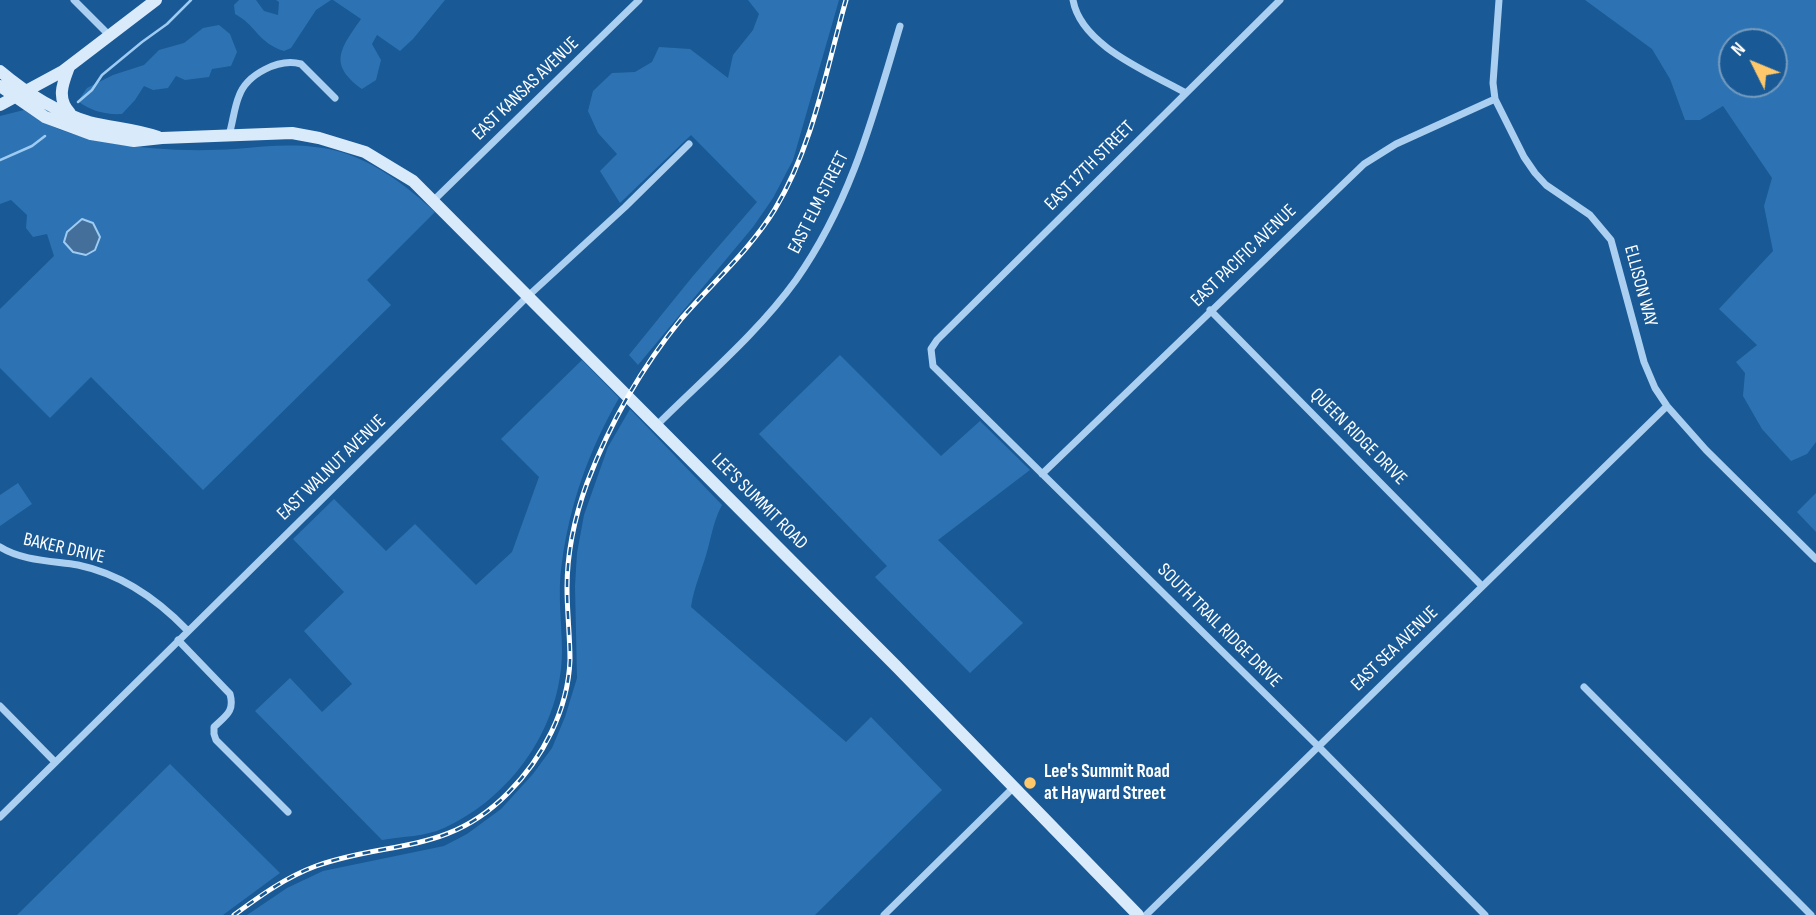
<!DOCTYPE html>
<html>
<head>
<meta charset="utf-8">
<style>
	body { margin:0 }
	#map { position:relative; width:1816px; height:915px; overflow:hidden; background:#195995; font-family:"Sofia Sans Condensed",sans-serif }
	canvas { display:block }
	.north { position:absolute; left:1718px; top:28px; width:70px; height:70px; box-sizing:border-box; background:#195995; border:2px solid #759bbf; border-radius:50%; rotate:313deg; font-size:19px; font-weight:700; line-height:28px; text-align:center; color:#fff }
	.north::after { content:''; display:block; margin:auto; width:24px; height:32px; background:#ffc86a; clip-path:polygon(50% 0,100% 100%,50% 72%,0 100%) }
</style>
</head>
<body>
<div id="map">
<canvas width="1816" height="915"></canvas>
<div class="north">N</div>
</div>
<script>
const c = document.querySelector('canvas').getContext('2d');
c.lineJoin = 'round';
function paint(path, color) { c.fillStyle = color; c.fill(path, 'evenodd'); }
function trace(path, color, width, dash) { c.strokeStyle = color; c.lineWidth = width; c.lineCap = dash ? 'butt' : 'round'; c.setLineDash(dash || []); c.stroke(path); }
function label(font, color, halo, rows, align = 'center') {
  c.font = font + ' "Sofia Sans Condensed",sans-serif'; c.lineWidth = 6; c.setLineDash([]); c.textBaseline = 'middle'; c.strokeStyle = halo; c.fillStyle = color; for (const [text, x, y, turn = 0] of rows) {
    c.save(); c.translate(x, y); c.rotate((+turn || 0) * Math.PI / 180); c.textAlign = isNaN(turn) ? turn : align; if (halo) c.strokeText(text, 0, 0); c.fillText(text, 0, 0); c.restore();
  }
}
const green = new Path2D(`
	M239 0H256L264 11 278 15 279 2 276 0H331L316 10 291 48 284 51C258 43 256 25 235 14L234 5Z
	M333 0H445L413 39 400 51 377 35 372 44 381 60 376 80 362 89C327 64 341 48 361 19Z
	M748 0H839L793 160 773 198 753 227 638 365 629 355 693 276 757 202 691 135 620 203 600 171 617 154 598 133 588 111 593 91 612 73 635 72 652 62 659 47 690 49 728 78 733 55 753 30 759 14Z
	M1585 0H1816V442L1807 454 1791 461 1762 429 1743 396 1745 373 1736 362 1757 345 1719 309 1773 251 1764 206 1772 178 1723 106 1700 120H1685L1670 79 1652 49ZM1774 42V84H1732V42Z
	M219 25 230 34 237 52 231 66 212 69 209 77 185 80 176 76 168 88 153 90 144 86 135 100 122 114C106 115 90 111 78 101L87 88 113 75 144 65 159 50 184 43 203 28Z
	M24 110C73 148 174 153 235 149 273 146 303 142 341 152 377 163 408 187 435 212L367 280 391 305 203 490 91 377 50 418 0 368V309L54 256 47 234 33 237 26 228 27 215 11 200 0 204V116Z
	M840 355 941 456 980 421 1030 470 938 540 1023 623 970 673 875 577 887 566 759 434Z
	M582 360 619 398C589 450 570 503 562 562 557 592 562 622 562 652 561 727 512 797 444 828 425 837 403 836 382 840L255 711 290 678 322 712 352 684 304 631 344 592 293 539 334 499 386 551 415 524 476 585 512 552 539 477 501 439Z
	M630 409 722 505C714 520 712 533 708 548 703 568 694 586 691 607L846 742 871 717 942 790 815 915H247L287 888 323 871 444 846 467 834 501 809 533 774 552 748 565 717 577 678 575 586 577 553 584 515 608 447Z
	M18 483 32 504 0 526V495Z
	M1816 493V532L1797 512Z
	M170 764 280 873 223 915H17Z`);
const water = new Path2D(`
	M82 219 93 223 100 237 95 250 86 255 73 252 64 242 67 232Z`);
const stream = new Path2D(`
	M78 102 92 90 102 75 142 42 167 24 191 0
	M0 160 32 146 45 136`);
const street = new Path2D(`
	M74 0 110 36
	M1073 0C1081 46 1149 72 1186 93
	M1280 0 937 340 931 349 933 366 1318 746 1485 915
	M1499 0 1493 83 1495 99 1524 157 1535 173 1546 185 1590 215 1611 240 1644 362 1655 388 1667 406 1706 450 1816 559
	M229 135C233 122 234 108 239 96 247 74 279 58 301 64L335 98
	M434 200 639 0
	M1210 310 1482 586
	M656 426C703 379 757 334 796 280 851 202 873 117 900 26
	M1042 474 1364 164 1396 144 1495 99
	M0 547C22 561 53 561 78 565 121 574 158 600 187 630
	M178 640 230 694C235 712 225 716 214 727V734L216 740 288 812
	M1584 687 1811 915
	M0 706 55 762
	M0 817 527 297 625 207 689 144
	M884 915 1014 787
	M1146 915 1667 406`);
const secondary = new Path2D(`
	M69 67C63 83 56 98 70 113
	M0 71C26 93 57 112 89 122 112 128 136 129 158 137
	M0 86 45 117 91 134 134 141 162 138 292 133 319 138 365 152 413 181 897 667 1138 915
	M0 105 63 71 156 0`);
const rail = new Path2D(`
	M234 915C260 896 286 877 316 866 389 840 447 855 508 793 543 758 568 710 570 660 570 636 567 612 567 588 567 553 575 516 587 483 610 423 641 368 682 318 713 282 750 250 775 209 813 146 826 70 846 0`);
const markers = [
	[1030,783,7,"#ffc86a"]
];
const streetNames = [
	["EAST KANSAS AVENUE",526,89,-44],
	["EAST 17TH STREET",1090,166,-45],
	["EAST ELM STREET",819,203,-63],
	["EAST PACIFIC AVENUE",1244,256,-44],
	["ELLISON WAY",1640,286,75],
	["QUEEN RIDGE DRIVE",1358,437,45],
	["EAST WALNUT AVENUE",332,468,-44],
	["LEE'S SUMMIT ROAD",759,502,45],
	["BAKER DRIVE",64,549,13],
	["SOUTH TRAIL RIDGE DRIVE",1219,626,45],
	["EAST SEA AVENUE",1395,649,-44]
];
const poiNames = [
	["Lee's Summit Road",1044,772],
	["at Hayward Street",1044,794]
];
paint(green, '#2d73b3');
paint(water, '#436f9a');
trace(water, '#9ecbf2', 2);
trace(stream, '#9ecbf2', 2.5);
trace(street, '#abcff0', 7);
trace(secondary, '#d9eafb', 12);
trace(rail, '#fff', 5);
trace(rail, '#195995', 2.5, [8]);
for (const [x, y, r, color] of markers) { const dot = new Path2D(); dot.arc(x, y, r, 0, 2 * Math.PI); c.fillStyle = color; c.fill(dot); trace(dot, '#195995', 2.5); }
label('19px', '#fff', '#195995', streetNames);
label('bold 19px', '#fff', '#195995', poiNames, 'left');
</script>
</body>
</html>
